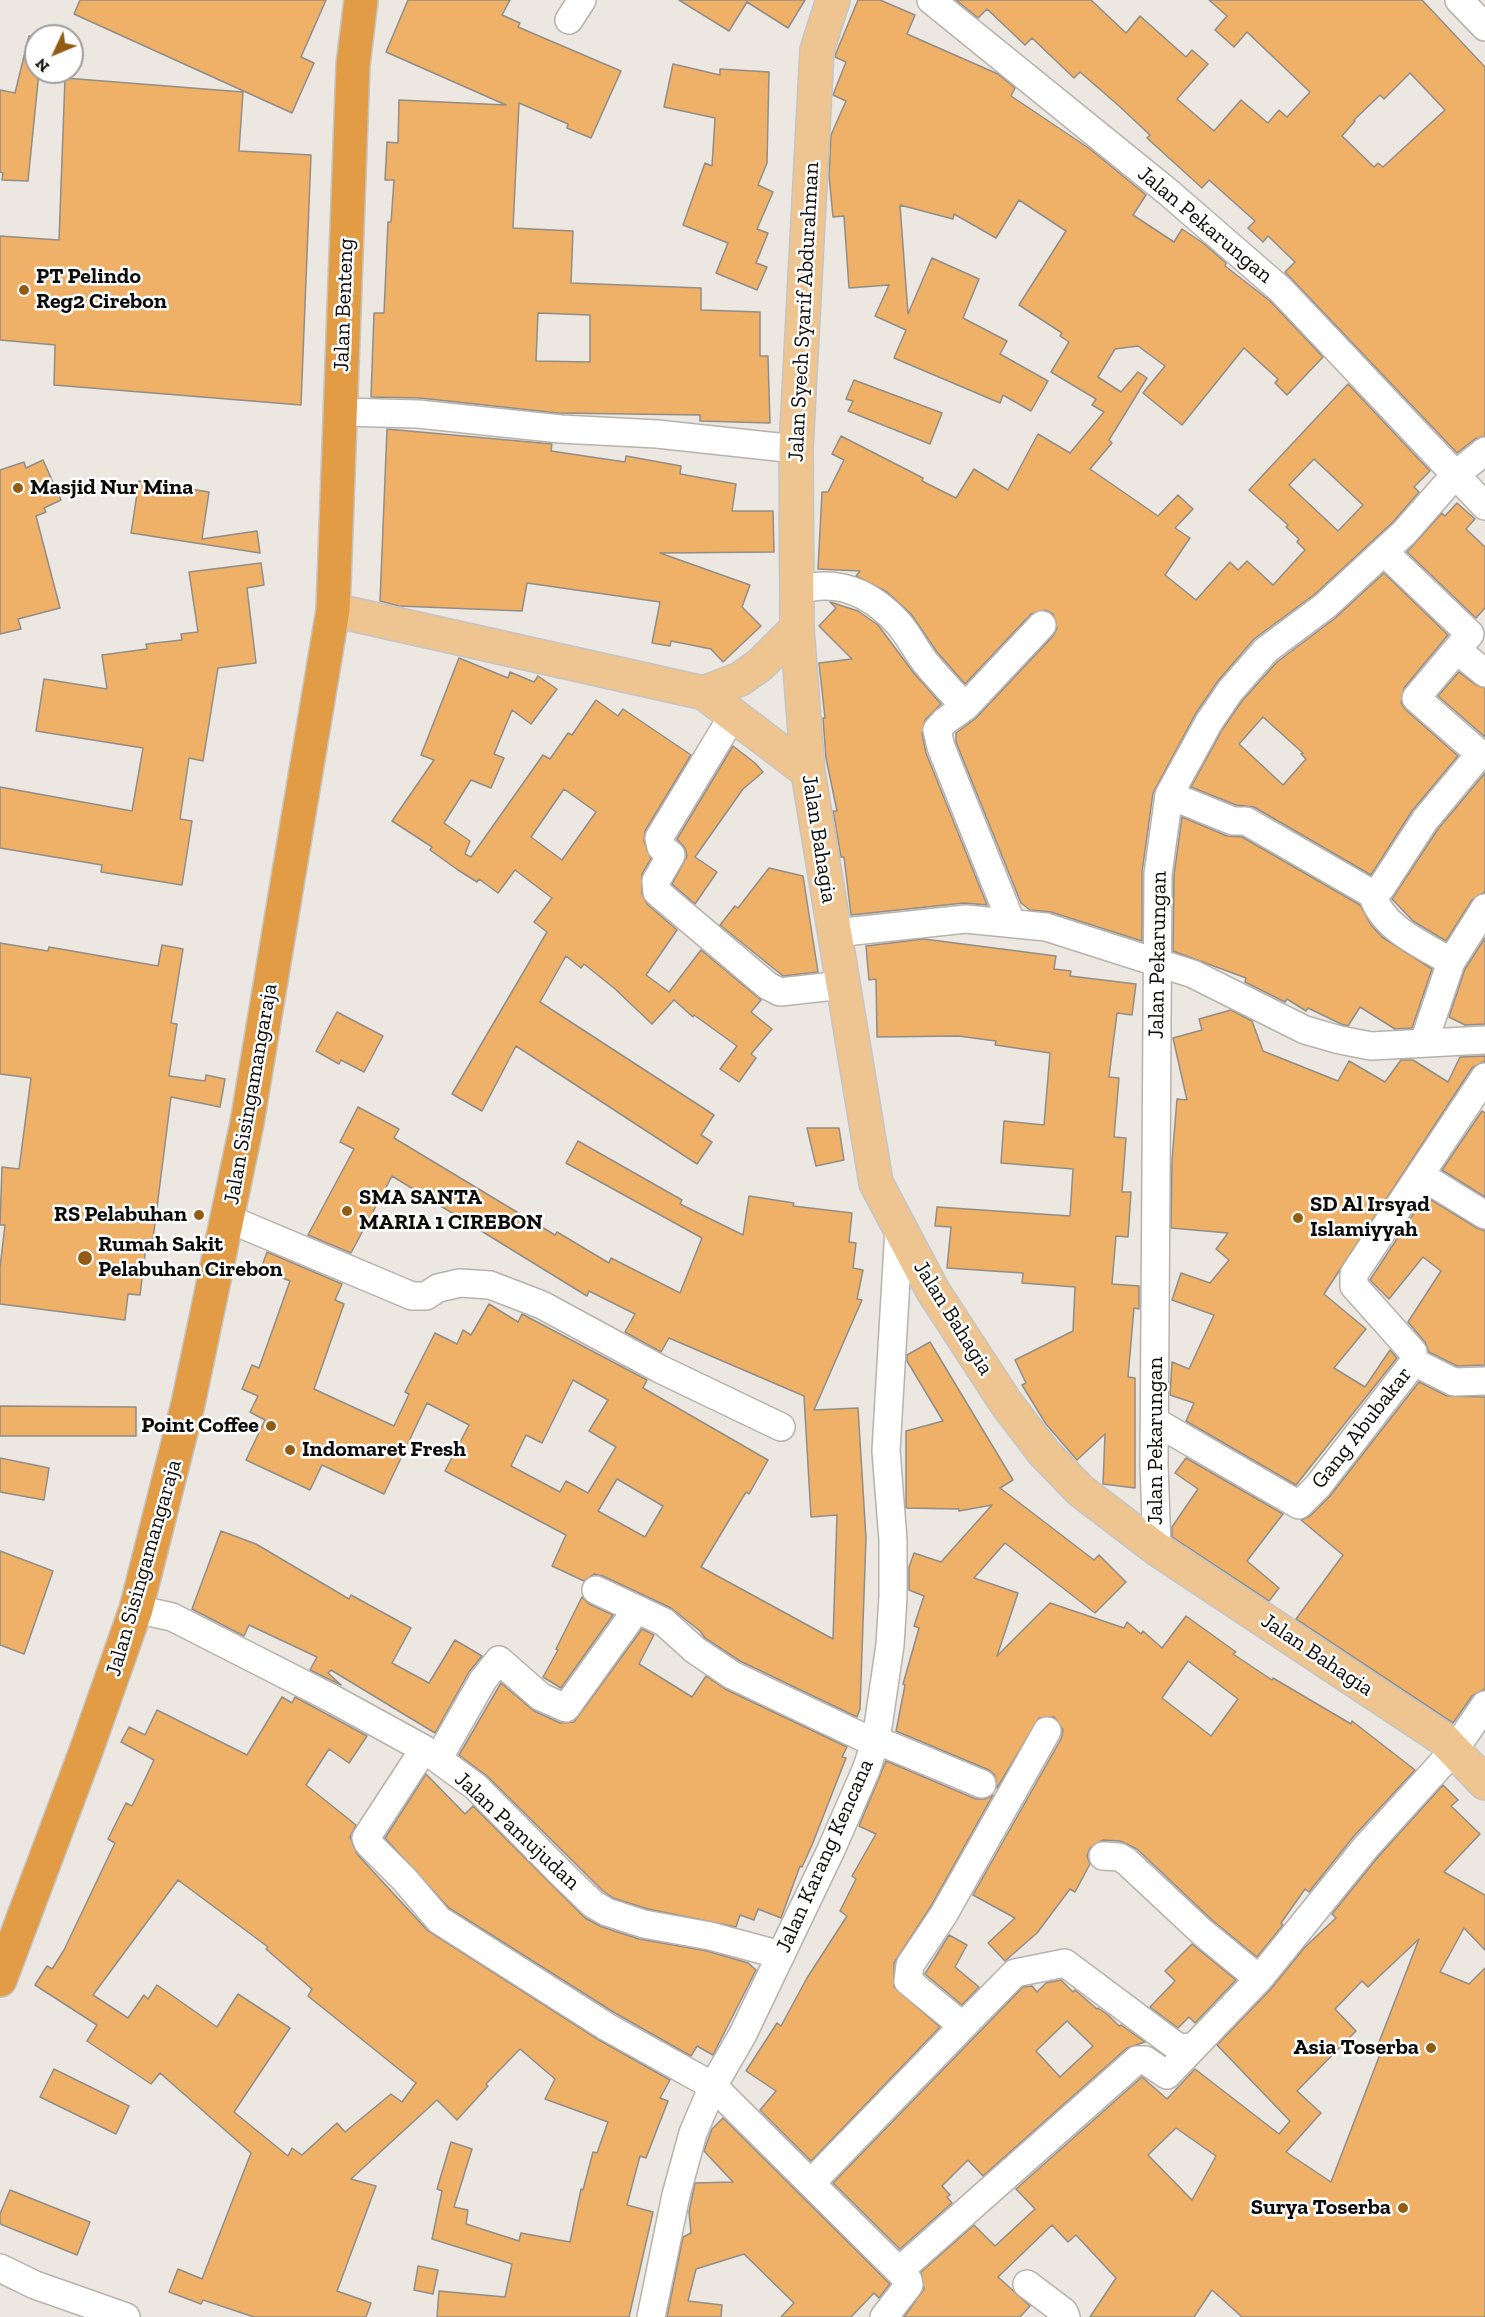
<!DOCTYPE html>
<html>
<head>
<meta charset="utf-8">
<style>
	body { margin:0 }
	#map { position:relative; width:1485px; height:2317px; overflow:hidden; background:#ede7e1; font-family:"Zilla Slab",serif }
	canvas { display:block }
	.north { position:absolute; left:24px; top:24px; width:60px; height:60px; box-sizing:border-box; background:#fff; border:2px solid #9e9e9d; border-radius:50%; rotate:226deg; font-size:16px; font-weight:700; line-height:24px; text-align:center; color:#0d0c0a }
	.north::after { content:''; display:block; margin:auto; width:21px; height:27px; background:#925d12; clip-path:polygon(50% 0,100% 100%,50% 72%,0 100%) }
</style>
</head>
<body>
<div id="map">
<canvas width="1485" height="2317"></canvas>
<div class="north">N</div>
</div>
<script>
const c = document.querySelector('canvas').getContext('2d');
c.lineJoin = 'round';
function paint(path, color) { c.fillStyle = color; c.fill(path, 'evenodd'); }
function trace(path, color, width, dash) { c.strokeStyle = color; c.lineWidth = width; c.lineCap = dash ? 'butt' : 'round'; c.setLineDash(dash || []); c.stroke(path); }
function label(font, color, halo, rows, align = 'center') {
  c.font = font + ' "Zilla Slab",serif'; c.lineWidth = 5; c.setLineDash([]); c.textBaseline = 'middle'; c.strokeStyle = halo; c.fillStyle = color; for (const [text, x, y, turn = 0] of rows) {
    c.save(); c.translate(x, y); c.rotate((+turn || 0) * Math.PI / 180); c.textAlign = isNaN(turn) ? turn : align; if (halo) c.strokeText(text, 0, 0); c.fillText(text, 0, 0); c.restore();
  }
}
const building = new Path2D(`
	M80 0H326L301 57 314 63 292 113 74 14Z
	M408 0H510L502 15 520 23 518 27 621 71 591 138 567 128 568 124 519 103 513 228 573 231 571 283 701 288V310L760 312V356H768L770 423 700 421V415L558 413 420 398 371 397 374 313H384L388 222H391L394 180H385L387 142 398 143 399 100 506 105 386 52ZM538 313 590 315V362L536 361Z
	M679 0H805L788 28 747 2 729 31Z
	M858 0H880L915 15 907 34 998 74 1015 88 1011 96 1090 149 1146 195 1133 215 1174 242 1182 229 1203 243 1226 263 1225 266 1270 301 1323 357 1287 395 1275 383 1278 379 1244 348 1182 425 1143 393 1165 366 1138 346 1115 349 1098 377 1121 392 1138 372 1147 378 1109 440 1112 443 1090 469 1158 516 1178 495 1193 509 1175 528 1190 538 1165 575 1196 600 1230 562 1238 570 1247 561 1273 585 1305 550 1297 542 1299 539 1286 527 1288 525 1249 490 1348 384 1430 471 1414 487 1419 492 1393 522 1315 594 1254 639 1218 681 1196 713 1153 793 1142 872V941L1051 912 1030 910 1021 903 956 742V733L976 718 1053 636 1057 628 1053 614 1045 610 1031 614 965 684 937 652 911 614 887 592 856 576 860 571 818 569 822 492H828L844 460 832 454 841 436 923 478 922 481 956 498 974 469 1008 490 1038 434 1070 453 1104 412 1092 405 1096 399 1051 372 1069 342 1060 336 1062 333 1019 305 1066 231 1019 200 996 238 954 214 953 219 900 205 908 314 932 258 979 279 963 318 1007 341 1000 354 1048 381 1031 411 1003 395 1000 403 894 358 906 330 875 316 889 285 849 288 844 216 833 217 829 176 831 135 846 101 833 95 846 62 835 57 836 53ZM1314 459 1363 505 1338 531 1289 485Z
	M956 0H1091L1126 33 1140 16 1186 57 1192 50 1208 64 1177 99 1214 131 1241 100 1268 123 1279 110 1287 117 1310 92 1247 32 1234 47 1215 30 1227 16 1209 0H1422L1485 67V436L1475 439 1457 453 1285 272 1295 262 1268 236 1263 242 1248 228 1255 221 1209 180 1202 188 1147 138 1150 135 1119 106 1080 72 1074 78 1032 38 1025 45 987 9 978 18ZM1410 73 1445 110 1383 167 1378 163 1374 167 1342 136 1355 121 1354 120 1380 95 1384 99Z
	M29 36 36 37V72H39L28 181 2 180 3 173 0 172V90L15 93Z
	M673 64 720 75V69L769 72 767 163 758 185 773 192 757 229 768 233 756 263 767 267 757 290 716 273 728 243 683 225 705 163 712 166 715 118 664 107Z
	M65 78 243 92 239 151 311 155 301 405 54 385 55 345 0 340V236L59 240Z
	M854 380 942 413 930 444 848 411 853 401 846 399Z
	M387 429 552 444 551 451 625 462 626 456 681 466 680 474 736 484 732 511H773L774 552 660 553 750 585 742 607 761 626 723 662 711 649 671 641 670 646 652 643 660 602 527 583 522 611 399 606 380 601Z
	M43 460 61 500 44 508 46 512 36 516 60 608 18 619 21 629 0 634V470L24 462 26 468Z
	M139 481 209 492 202 539 257 531 260 553 131 533Z
	M1457 503 1475 519 1466 529 1485 547V608L1476 618 1407 552 1442 513 1445 516Z
	M261 563 264 585 247 588 256 663 218 668 203 761 189 758 180 819 192 821 182 885 101 872 102 865 0 848V787L132 811 143 748 36 731 44 679 107 689 102 655 147 649 146 644 182 640 181 634 198 632 189 572Z
	M1384 573 1448 635 1404 688 1401 703 1406 710 1458 756 1412 811 1371 875 1254 807 1236 805 1191 787 1222 730 1242 701 1277 662 1334 619ZM1263 717 1303 753 1301 754 1306 759 1283 785 1239 744Z
	M830 602 858 611 878 625 913 672 941 704 925 720 922 734 926 753 987 905 964 903 851 915 844 857H841L833 811H837L826 758 823 718H825L819 663 852 659 819 626 836 608Z
	M459 658 508 678 510 672 534 682 538 676 557 689 531 724 512 710 494 754 504 758 491 788 471 780 444 823 470 841 465 854 471 857 543 755 550 759 568 733 572 735 596 700 618 716 623 709 691 755 645 831 644 841 651 859 642 874V894L647 904 677 930 646 975 669 992 701 950 761 1000 751 1012 772 1029 751 1054 756 1058 739 1082 720 1069 737 1046 694 1015 693 1017 674 1000 652 1024 614 988 584 964 581 968 566 956 540 1002 714 1115 701 1135 712 1142 697 1164 516 1046 482 1111 452 1094 547 932 534 922 552 898 515 870 498 893 479 879 477 882 458 870 430 850 432 847 392 821 434 760 421 755ZM564 789 596 812 562 860 531 837Z
	M1459 672 1476 685 1485 688V737L1438 696Z
	M733 746 755 763 763 772 743 789 695 857 717 872 695 904 672 884 687 856 685 848 677 839Z
	M1485 773V892L1472 900 1446 941 1413 921 1392 899 1438 829Z
	M1182 817 1227 836 1242 837 1360 905 1371 925 1382 937 1432 969 1412 1028 1395 1029 1360 1007 1348 1026 1341 1024 1308 1008 1306 1011 1287 999 1285 1002 1245 982 1246 978 1173 951 1174 875Z
	M769 868 803 876 818 972 783 976 720 925 735 906 738 908Z
	M1485 938V1024L1465 1025 1449 1017 1465 969Z
	M924 939 1056 956 1054 969 1071 971 1070 976 1136 984 1132 1015 1117 1013 1109 1077 1119 1078 1114 1137 1126 1138 1122 1192H1131L1128 1237 1116 1236 1112 1284 1139 1286V1309L1134 1308 1128 1377 1135 1378V1488L1103 1484 1105 1434 1077 1460 1046 1424 1022 1385 1026 1383 1015 1360 1073 1331 1075 1287 1022 1283 1023 1273 947 1268 951 1227 935 1226 937 1207 1070 1216 1073 1169 1001 1163 1004 1121 1044 1125 1050 1053 995 1045 996 1041 958 1036 877 1037 876 979 869 980 866 946Z
	M0 943 48 951 49 947 158 966 162 945 183 949 171 1023 177 1024 169 1076 205 1081 206 1075 225 1079 220 1107 171 1097 153 1239H147L140 1295 128 1294 125 1320 0 1304V1268L5 1225H0L2 1167 19 1169 31 1078 0 1074Z
	M1231 1010 1252 1021 1263 1051 1338 1081 1349 1061 1385 1082 1401 1060H1413L1448 1082 1460 1057 1485 1056V1061L1472 1068 1324 1294 1366 1329 1334 1368 1365 1387 1390 1350 1397 1358 1296 1485 1186 1421 1194 1403 1170 1395 1172 1362 1189 1369 1214 1315 1172 1300 1181 1273 1210 1283 1229 1260 1216 1249 1228 1233 1171 1228 1172 1160 1177 1099 1187 1100 1173 1038 1202 1030 1199 1019Z
	M337 1012 383 1036 364 1072 341 1060 339 1064 316 1051Z
	M358 1107 399 1129 394 1138 555 1235 557 1232 609 1263 611 1258 680 1293 702 1238 566 1163 578 1141 682 1200 680 1204 743 1235 749 1196 794 1203 793 1206 852 1213 849 1242 856 1243 853 1268 863 1270 857 1299 862 1300 814 1410 858 1408 866 1538 860 1709 857 1717 740 1661 705 1638 700 1631 671 1608 603 1576 594 1574 584 1581 552 1566 566 1535 445 1471 469 1425 427 1403 384 1494 322 1465 310 1490 246 1460 265 1420 250 1412 258 1396 242 1389 252 1365 259 1368 290 1281 261 1269 267 1252 342 1284 335 1300 344 1304 314 1389 394 1426 409 1394 405 1392 435 1333 457 1344 463 1330 471 1335 489 1304 518 1322 522 1314 647 1380 643 1388 768 1460 749 1494 746 1492 701 1567 833 1639 837 1515 811 1517 804 1396 669 1338 661 1352 625 1332 635 1314 589 1291 587 1296 392 1176 351 1253 308 1235 354 1149 340 1142ZM573 1380 608 1400 589 1431 616 1447 588 1493 566 1481 560 1492 511 1466 526 1435 542 1443ZM617 1479 663 1506 645 1537 598 1511Z
	M1482 1111 1485 1113V1197L1442 1170Z
	M807 1128H839L844 1160 816 1166Z
	M1425 1196 1477 1228 1485 1231V1365L1457 1366 1429 1352 1425 1342 1408 1322 1441 1271 1423 1257 1389 1299 1370 1280Z
	M930 1342 1013 1480 1000 1488 1094 1560 1099 1555 1126 1582 1095 1613 1005 1543 974 1578 1018 1593 997 1656 1050 1603 1124 1628 1127 1622 1141 1634 1143 1631 1162 1648 1186 1616 1236 1652 1233 1654 1272 1680 1273 1678 1351 1724 1352 1721 1415 1770 1354 1836 1309 1892 1305 1889 1281 1923 1283 1925 1257 1957 1212 1920 1137 1849 1120 1841 1103 1840 1090 1848 1087 1856 1090 1864 1075 1892 1070 1889 1037 1933 1005 1961 988 1943 1015 1918 973 1895 1061 1739 1063 1730 1054 1717 1039 1718 997 1788 995 1775 989 1770 896 1731 905 1685 903 1684 919 1628 914 1626 924 1596 909 1590V1567L914 1553 941 1562 992 1505 959 1511V1509L906 1508V1431L943 1421 907 1361V1355ZM1188 1661 1238 1699 1211 1736 1162 1698Z
	M1419 1382 1447 1396 1485 1397V1689L1472 1696 1453 1723 1296 1619 1343 1555 1301 1520 1310 1516 1330 1496Z
	M0 1406 136 1407V1436H0Z
	M0 1458 49 1468 44 1500 0 1492Z
	M1186 1458 1283 1514 1247 1561 1279 1588 1269 1601 1172 1537V1527L1198 1489 1175 1473Z
	M221 1531 256 1544 349 1599 351 1595 411 1628 392 1663 429 1683 455 1640 482 1656 469 1672 435 1733 331 1670 328 1673 341 1685 310 1670 317 1657 249 1625 244 1636 192 1609Z
	M0 1551 53 1571 24 1654 0 1645Z
	M582 1597 589 1604 613 1615 561 1688 543 1677 558 1650 556 1649Z
	M642 1629 654 1635 639 1664 692 1697 706 1676 725 1689 847 1747 842 1757 846 1758 812 1845 802 1867 800 1866 781 1918 758 1909 754 1920 740 1915 736 1927 648 1909 613 1898 603 1891 487 1776 459 1755 501 1683 534 1711 560 1723 574 1722Z
	M282 1697 292 1703 295 1697 367 1736 349 1763 329 1749 306 1785 356 1825 350 1837 357 1854 427 1930 599 2040 670 2080 660 2098 668 2101 646 2158 640 2156 627 2205 653 2212 629 2317H437L439 2291 505 2297 512 2264 432 2239 442 2191 437 2189 451 2142 472 2149 454 2207 468 2210 466 2224 519 2241 521 2233 570 2242 581 2189 583 2190 593 2152 597 2153 608 2122 545 2099 555 2079 520 2049 486 2084 488 2086 457 2120 437 2100 351 2179 376 2186 337 2291 371 2303 366 2317H254L203 2300 201 2304 169 2292 178 2269 202 2279 251 2153 160 2073 151 2084 87 2041 97 2025 35 1985 47 1966 52 1969 64 1950 115 1843 108 1839 126 1803 132 1806 154 1760 121 1742 129 1727 145 1735 157 1710 247 1755ZM178 1880 268 1947 266 1949 312 1989 308 1996 416 2083 402 2102 391 2094 345 2132 337 2123 302 2155 292 2148 288 2156 234 2112 290 2028 238 1994 217 2027 157 1985 148 1999 144 1995 128 2018 93 1995Z
	M886 1761 976 1799H985L993 1795 931 1906 894 1963V1987L940 2027 811 2161 760 2110 776 2091 746 2071 777 2023 781 2026 807 1978 847 1916 840 1911 856 1879 852 1876 876 1834 859 1826Z
	M426 1774 465 1814 473 1806 585 1918 602 1927 639 1939 707 1951 748 1963 756 1970 713 2055 697 2046 691 2056 615 2013 449 1908 385 1838Z
	M1443 1785 1458 1800 1451 1806 1480 1834 1444 1872 1485 1895V1950L1464 1928 1440 1972 1469 1984 1485 1968V2317H1242L1212 2290 1194 2317H1090L1116 2278 1076 2235 1068 2242 1052 2225 998 2277 1030 2306 1020 2317H904L924 2289 921 2272 974 2225 995 2246 1035 2209 1016 2189 1142 2077 1167 2099 1195 2069 1279 2134 1290 2121 1217 2045 1270 1990 1305 1947 1336 1918 1332 1914 1378 1857ZM1419 1939 1376 2050 1384 2044 1331 2182 1286 2152 1321 2113 1297 2091 1356 2031 1335 2009 1362 1981 1368 1987ZM1176 2128 1216 2156 1192 2200 1148 2155Z
	M949 1935 967 1945 955 1967 979 1987 962 2005 925 1974Z
	M1192 1944 1236 1980 1195 2023 1189 2017 1178 2028 1150 2007 1175 1981 1165 1971Z
	M1061 1980 1073 1992 1075 1990 1097 2009 1098 2008 1108 2015 1119 2026 1121 2025 1145 2042 1127 2048 983 2176 968 2160 942 2186 950 2195 947 2197 952 2203 900 2249 833 2183 1023 1987 1032 1986 1037 1992 1046 1983ZM1067 2021 1093 2046 1060 2077 1036 2051Z
	M54 2069 129 2106 116 2134 40 2097Z
	M723 2118 890 2284 879 2298 874 2293 851 2317H781L794 2303 744 2254 696 2269 688 2301 722 2305 721 2317H667L683 2237 691 2233 689 2212 695 2183 733 2182 704 2151 712 2129Z
	M10 2190 90 2222 77 2255 0 2224V2214Z
	M418 2266 438 2270 433 2294 414 2290Z`);
const minor = new Path2D(`
	M931 0 1168 192 1281 290 1485 506
	M1459 0 1485 27
	M569 20 582 0
	M341 412 418 414 561 429 657 434 796 449
	M797 591C837 577 872 594 899 624 909 636 916 650 925 662 938 678 952 692 965 707L1042 625
	M1457 650 1485 673
	M965 707 945 721 937 730 941 747 1011 922
	M732 717 659 838 661 847 671 855 656 881 657 892 768 986 780 992 843 985
	M1169 795 1233 821H1246L1369 892 1375 893 1381 888 1425 820 1480 754 1416 698 1470 634 1384 552
	M1372 893C1381 928 1422 944 1451 962
	M835 933 966 919 1046 927 1193 974 1305 1030 1340 1040 1371 1046 1485 1040
	M1424 1042 1451 962 1485 908
	M1420 1175 1485 1215
	M229 1219 412 1296H426L438 1288 460 1283 490 1285 542 1305 660 1369 781 1427
	M1414 1362 1413 1352 1354 1286V1274L1485 1077
	M1414 1362 1454 1382 1485 1381
	M1156 1422 1299 1505 1318 1486 1414 1362
	M1157 1549 1154 1465 1158 874 1169 795 1209 722 1230 691 1266 650 1325 606 1404 533 1455 475 1485 451
	M596 1590 664 1622 695 1650 732 1675 875 1743
	M136 1609 172 1617 333 1699 424 1749 476 1787 563 1875 593 1904 607 1912 644 1924 710 1936 781 1955
	M876 1740 982 1784
	M424 1749 366 1838 368 1843 405 1880 439 1920 607 2027 713 2086 908 2280 909 2285 884 2317
	M438 1759 483 1680 499 1660 541 1697 566 1708 637 1609
	M1103 1856 1119 1857 1126 1861 1202 1932 1259 1979
	M960 2029 1015 1973 1065 1963 1172 2043 1180 2048 1191 2047
	M811 2183 960 2029 958 2022 908 1981 910 1965 944 1914 1047 1731
	M0 2268 35 2285 126 2317
	M899 2271 1137 2060H1145L1167 2075 1259 1979 1366 1847 1455 1749 1485 1705
	M1027 2284 1064 2312 1066 2317
	M651 2317 676 2195 693 2133 713 2086 743 2034 831 1850 866 1770 876 1740 890 1645 893 1597V1540L886 1451 899 1228`);
const major = new Path2D(`
	M833 0 817 50 796 449 797 628 808 772 876 1183 933 1291 1006 1403 1044 1453 1081 1491 1157 1549 1442 1738 1485 1783
	M333 610 704 693 808 772
	M704 693 740 679 760 665 797 628`);
const highway = new Path2D(`
	M0 1980 86 1751 136 1609 188 1404 247 1123 333 610 353 65 361 0`);
const markers = [
	[24,290,6,"#925d12"],
	[18,488,6,"#925d12"],
	[347,1211,6,"#925d12"],
	[199,1215,6,"#925d12"],
	[1298,1218,6,"#925d12"],
	[85,1258,8,"#925d12"],
	[271,1426,6,"#925d12"],
	[290,1450,6,"#925d12"],
	[1431,2048,6,"#925d12"],
	[1403,2208,6,"#925d12"]
];
const streetNames = [
	["Jalan Pekarungan",1205,225,40],
	["Jalan Benteng",344,305,-88],
	["Jalan Syech Syarif Abdurahman",804,312,-87],
	["Jalan Bahagia",819,839,81],
	["Jalan Pekarungan",1158,955,-89],
	["Jalan Sisingamangaraja",251,1094,-80],
	["Jalan Bahagia",953,1318,58],
	["Gang Abubakar",1362,1428,-52],
	["Jalan Pekarungan",1156,1441,-90],
	["Jalan Sisingamangaraja",144,1568,-74],
	["Jalan Bahagia",1317,1655,34],
	["Jalan Pamujudan",517,1831,43],
	["Jalan Karang Kencana",825,1856,-66]
];
const poiNames = [
	["PT Pelindo",36,277],
	["Reg2 Cirebon",36,302],
	["Masjid Nur Mina",30,488],
	["SMA SANTA",359,1198],
	["MARIA 1 CIREBON",359,1223],
	["SD Al Irsyad",1310,1205],
	["Islamiyyah",1310,1230],
	["RS Pelabuhan",187,1215,"right"],
	["Rumah Sakit",98,1245],
	["Pelabuhan Cirebon",98,1270],
	["Point Coffee",259,1426,"right"],
	["Indomaret Fresh",302,1450],
	["Asia Toserba",1419,2048,"right"],
	["Surya Toserba",1391,2208,"right"]
];
paint(building, '#efb068');
trace(building, '#928d87', 1.5);
trace(minor, '#b7b2ac', 30);
trace(major, '#c5c5c4', 36);
trace(highway, '#c5c5c4', 36);
trace(minor, '#fff', 27);
trace(major, '#eec490', 33);
trace(highway, '#e39c46', 33);
for (const [x, y, r, color] of markers) { const dot = new Path2D(); dot.arc(x, y, r, 0, 2 * Math.PI); c.fillStyle = color; c.fill(dot); trace(dot, '#fff', 2); }
label('22px', '#0d0c0a', '#fff', streetNames);
label('bold 22px', '#0d0c0a', '#fff', poiNames, 'left');
</script>
</body>
</html>
